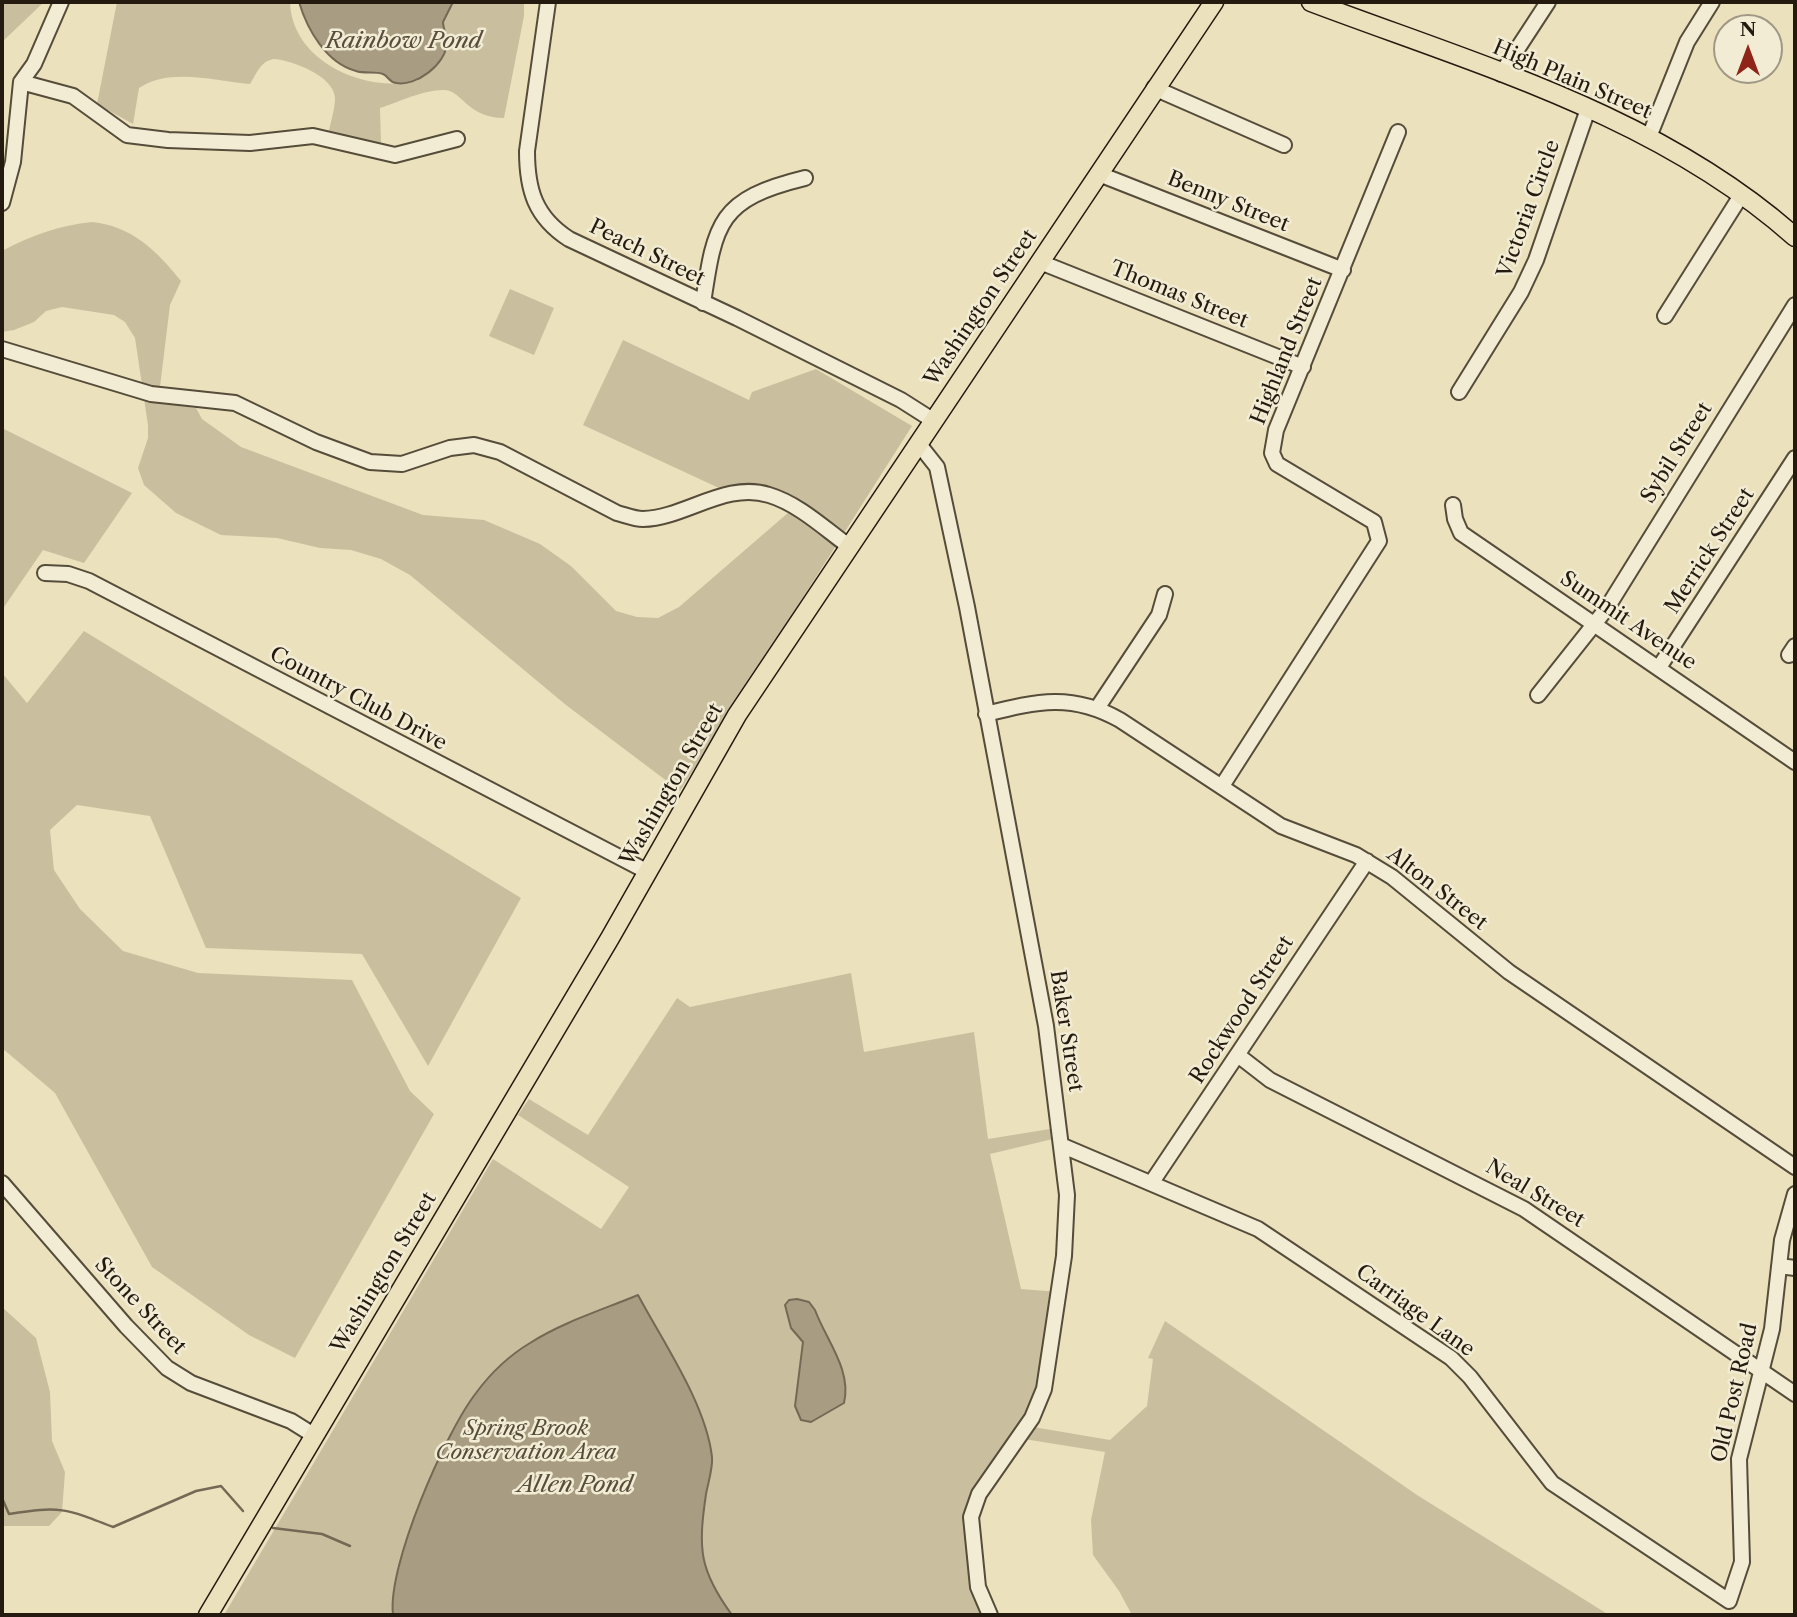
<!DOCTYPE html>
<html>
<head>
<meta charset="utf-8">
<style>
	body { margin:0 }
	#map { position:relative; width:1797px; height:1617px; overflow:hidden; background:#ebe1bd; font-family:"Libre Caslon Text",serif }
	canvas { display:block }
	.frame { position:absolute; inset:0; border:4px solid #251a0f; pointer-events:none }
	.north { position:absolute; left:1713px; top:14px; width:70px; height:70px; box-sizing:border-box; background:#f2ecd4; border:2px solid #a09885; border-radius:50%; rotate:0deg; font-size:19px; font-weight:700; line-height:28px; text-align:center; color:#251a0f }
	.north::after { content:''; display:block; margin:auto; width:24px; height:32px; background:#8f2418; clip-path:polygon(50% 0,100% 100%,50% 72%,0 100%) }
</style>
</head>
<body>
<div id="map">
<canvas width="1797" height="1617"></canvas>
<div class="frame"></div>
<div class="north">N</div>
</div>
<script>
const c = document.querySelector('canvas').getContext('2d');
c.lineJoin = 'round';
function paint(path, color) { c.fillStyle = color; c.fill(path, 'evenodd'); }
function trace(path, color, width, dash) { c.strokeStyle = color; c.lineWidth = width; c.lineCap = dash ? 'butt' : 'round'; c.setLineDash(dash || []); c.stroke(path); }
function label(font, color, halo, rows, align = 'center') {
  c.font = font + ' "Libre Caslon Text",serif'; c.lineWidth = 5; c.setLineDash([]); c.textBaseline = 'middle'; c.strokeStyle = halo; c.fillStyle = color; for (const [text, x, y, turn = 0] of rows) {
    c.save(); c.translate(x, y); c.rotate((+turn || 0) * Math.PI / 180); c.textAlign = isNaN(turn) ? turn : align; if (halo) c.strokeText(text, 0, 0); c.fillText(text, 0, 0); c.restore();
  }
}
const green = new Path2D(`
	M2 2H44L2 42Z
	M117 2H290C292 62 365 93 417 81L447 41 443 22 453 2H524V16L504 118C468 118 462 91 445 90 425 89 399 102 380 108L381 143 329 131C331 121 335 108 335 98 334 76 293 61 275 59 261 60 257 73 250 84 216 81 169 67 139 88L133 124 97 104Z
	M92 222C132 226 157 251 181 281L170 305 158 403 196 408 202 419 241 447 423 515 484 520 540 544 571 566 616 611 637 617 658 618 679 607 789 512 798 500 764 486 719 488 583 425 623 340 749 400 752 392 816 369 912 426 680 791 566 705 410 575 381 559 351 550 320 548 277 538 221 535 176 513 144 485 138 468 148 438V425L135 338 125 322 114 315 62 307 46 311 34 322 14 330 2 332V251C30 236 60 225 92 222Z
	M510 289 554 308 534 355 489 336Z
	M2 428 132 493 84 563 43 550 2 610Z
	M84 631 521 898 428 1066 362 954 206 948 150 816 77 805 50 830 54 870 80 909 123 951 198 973 352 980 410 1091 434 1114 295 1358 249 1335 152 1267 55 1093 2 1048V673L27 703Z
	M851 973 864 1052 974 1032 988 1139 1056 1128 1057 1138 990 1154 1021 1289 1059 1292 1044 1389 971 1517 990 1615H224L493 1159 601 1229 629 1187 518 1115 529 1099 588 1135 677 998 690 1007Z
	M2 1307 36 1338 50 1392 52 1441 65 1472 62 1512 49 1526H2Z
	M1165 1321 1417 1495 1609 1615H1132L1119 1591 1093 1555 1091 1520 1105 1452 1024 1439 1033 1427 1110 1440 1147 1406 1153 1359 1148 1358Z`);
const water = new Path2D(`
	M299 2H453L443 22C443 28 447 36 447 43 446 64 416 87 396 83 389 82 388 76 383 74 376 71 364 74 356 71 326 63 307 29 299 2Z
	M638 1295C663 1342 706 1404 712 1457 713 1468 708 1483 706 1494 698 1549 699 1570 732 1615H393C387 1566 445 1433 476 1393 490 1374 510 1355 530 1343 563 1322 602 1310 638 1295Z
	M797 1299 809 1302 815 1310C826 1340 852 1370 844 1403L811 1422 801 1420 795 1406 803 1342 791 1328 785 1305 789 1300Z`);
const stream = new Path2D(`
	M2 1498 9 1514C60 1506 65 1508 113 1527L196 1491 221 1486 243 1511
	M273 1528 322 1534 350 1546`);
const minor = new Path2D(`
	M548 2 527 151C527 190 535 217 569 239L737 318 901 400 934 421
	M1501 74 1548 2
	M21 82 34 64 61 2
	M1154 88 1284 145
	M1649 137 1687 42 1712 2
	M1099 174 1343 270
	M2 203 13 162 21 82 73 96 127 135 168 140 250 143 313 136 395 155 457 139
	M1040 262 1303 367
	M703 303C715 222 719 199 805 178
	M1665 316 1742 194
	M2 349 151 394 235 403 316 442 370 462 402 464 450 448 474 445 500 452 617 513C625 515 634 519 643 519 685 518 726 481 769 495 799 504 825 529 850 547
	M1459 392 1521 292 1536 260 1588 109
	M918 443 937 467 967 607 1046 1026 1067 1195 1064 1256 1044 1389 1032 1418 979 1494 971 1517 978 1587 990 1615
	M1453 505 1455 519 1461 533 1795 762
	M45 573 68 574 89 581 648 872
	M1789 655 1795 646
	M1660 666 1795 458
	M1538 695 1607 608 1795 305
	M1098 707 1159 615 1165 594
	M986 714C1038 701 1072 693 1120 720L1281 826 1356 855 1392 877 1509 972 1795 1167
	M1222 786 1379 541 1374 522 1277 464 1272 453 1276 430 1398 132
	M1239 1056 1270 1080 1524 1209 1795 1394
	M1063 1146 1258 1229 1451 1358 1470 1377 1552 1483 1729 1601 1742 1562 1739 1459 1772 1329 1782 1240 1795 1194
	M1152 1182 1367 861
	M2 1183 126 1326 167 1368 191 1383 291 1421 315 1436
	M1779 1266 1795 1268`);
const major = new Path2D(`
	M1311 2C1478 65 1659 116 1795 237
	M208 1615 610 938 737 715 1214 2`);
const streetNames = [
	["High Plain Street",1572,80,23],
	["Benny Street",1228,202,22],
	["Victoria Circle",1529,209,-70],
	["Peach Street",647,253,26],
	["Thomas Street",1179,295,22],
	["Washington Street",981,308,-56],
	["Highland Street",1287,351,-68],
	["Sybil Street",1677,453,-58],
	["Merrick Street",1710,551,-57],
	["Summit Avenue",1628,621,34],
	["Country Club Drive",358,699,28],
	["Washington Street",672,785,-60],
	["Alton Street",1437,889,38],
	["Rockwood Street",1242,1010,-57],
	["Baker Street",1066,1031,81],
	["Neal Street",1535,1194,31],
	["Washington Street",384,1273,-59],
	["Stone Street",140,1306,47],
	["Carriage Lane",1415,1311,36],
	["Old Post Road",1735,1393,-77]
];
const parkNames = [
	["Spring Brook",526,1429],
	["Conservation Area",526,1453]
];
const waterNames = [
	["Rainbow Pond",404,41],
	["Allen Pond",575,1485]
];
paint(green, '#c9bf9f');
paint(water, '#a89d82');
trace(water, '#746954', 2);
trace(stream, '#746954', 2.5);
trace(minor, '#564c3a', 18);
trace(major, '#251a0f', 21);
trace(minor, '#f2ecd4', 14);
trace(major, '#ebe1bd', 18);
label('21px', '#251a0f', '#f2ecd4', streetNames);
label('italic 21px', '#564c3a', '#f2ecd4', parkNames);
label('italic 23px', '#594e3d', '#f2ecd4', waterNames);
</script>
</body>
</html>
